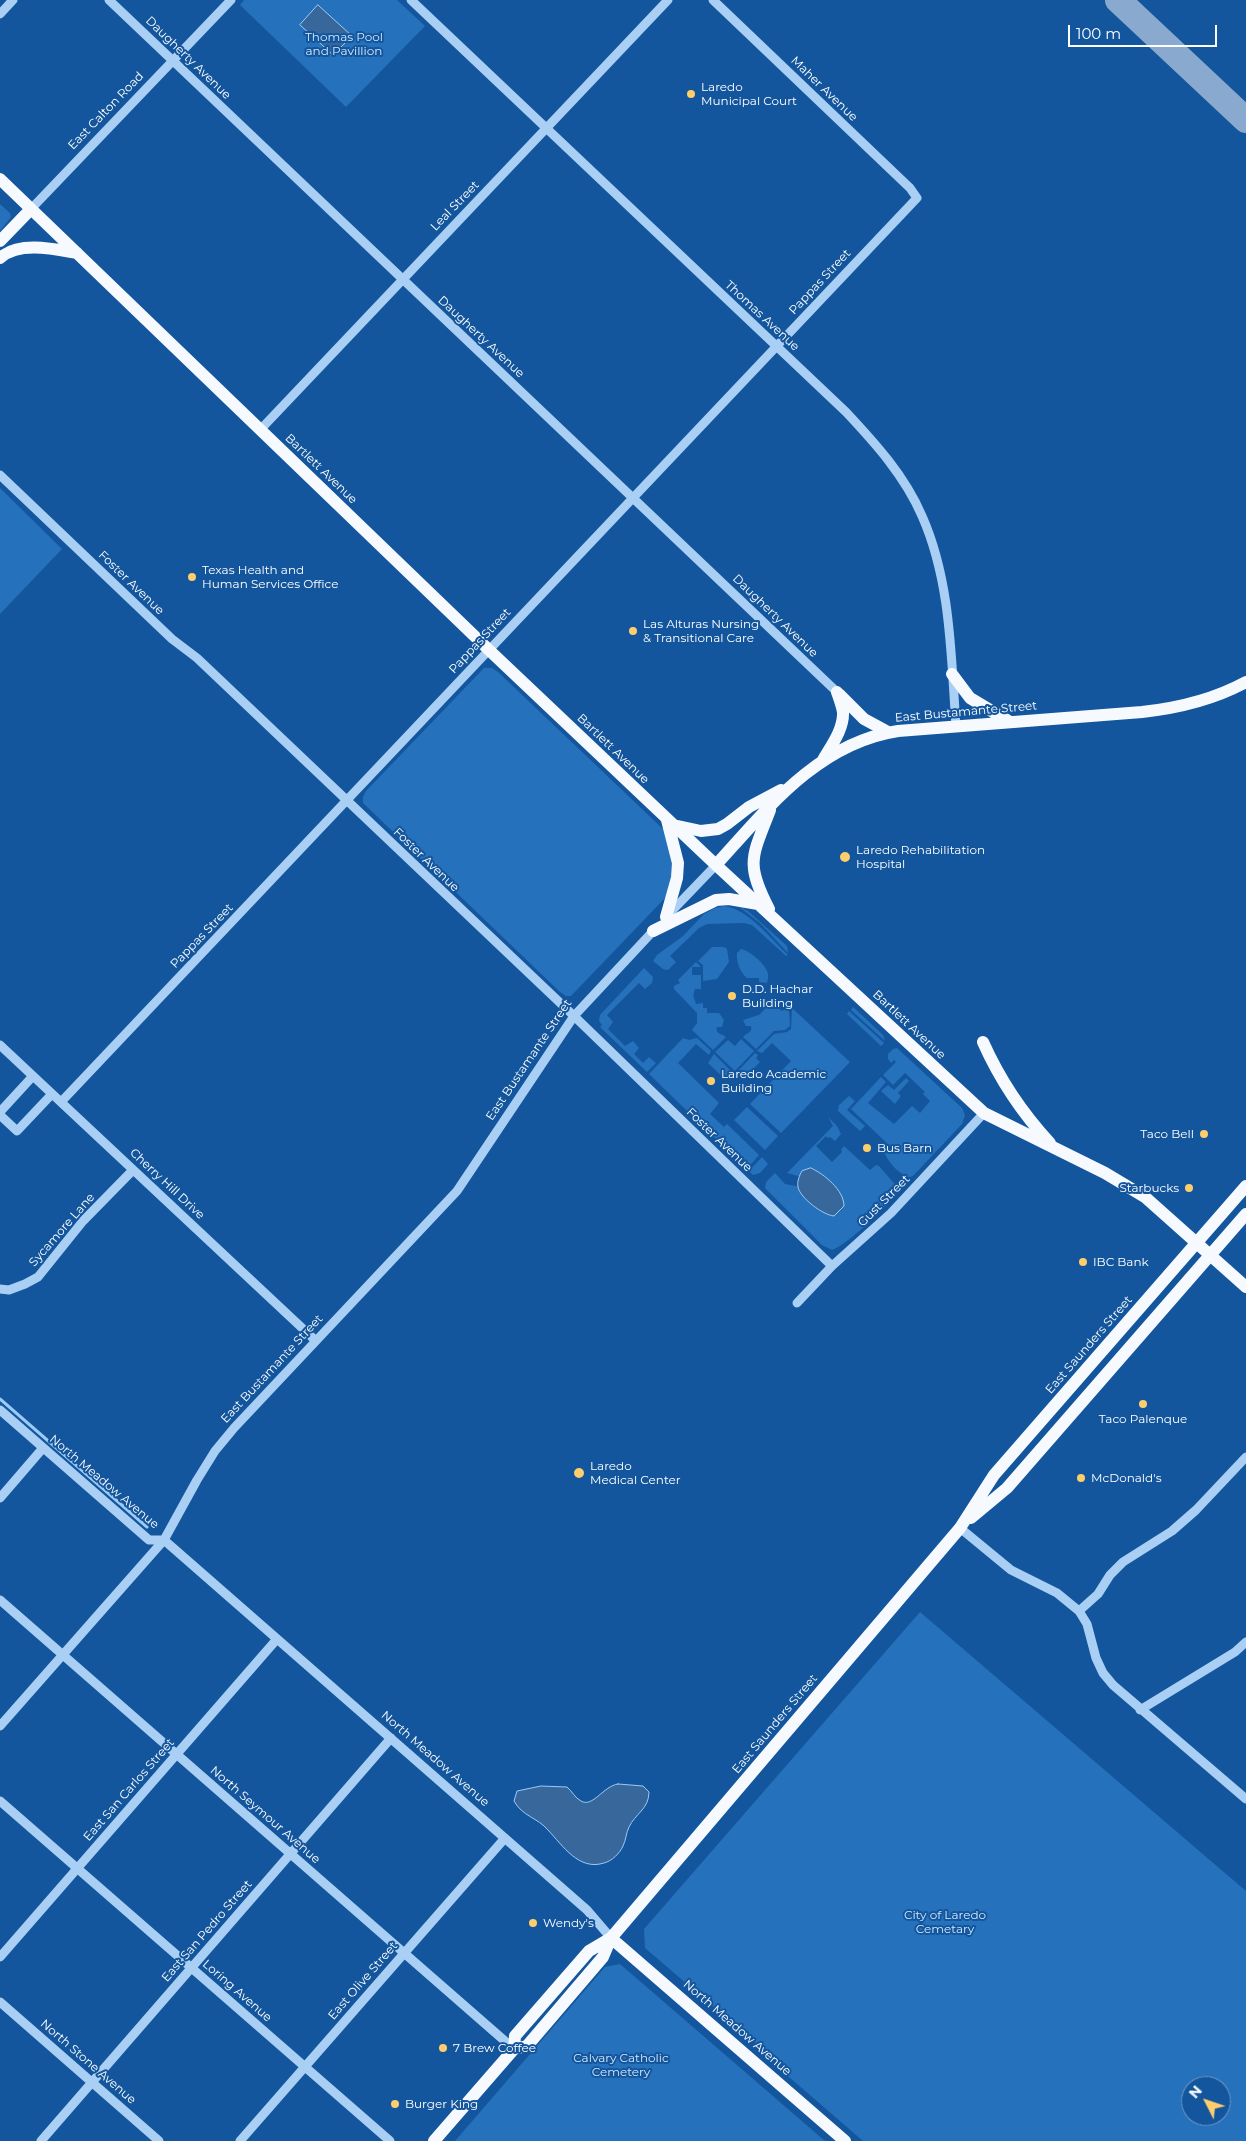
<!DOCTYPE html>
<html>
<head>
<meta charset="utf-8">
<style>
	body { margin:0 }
	#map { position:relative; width:1246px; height:2141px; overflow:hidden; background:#13569d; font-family:Montserrat,sans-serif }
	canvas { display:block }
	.north { position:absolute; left:1181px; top:2076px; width:50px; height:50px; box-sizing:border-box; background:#13569d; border:1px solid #719ac4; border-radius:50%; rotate:311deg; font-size:14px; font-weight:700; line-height:20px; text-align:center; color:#fff }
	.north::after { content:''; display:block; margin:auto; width:18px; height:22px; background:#ffce6c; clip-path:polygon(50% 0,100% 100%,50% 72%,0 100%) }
	.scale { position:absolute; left:1068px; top:25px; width:149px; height:22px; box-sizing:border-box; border:2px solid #fff; border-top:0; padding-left:6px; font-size:15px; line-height:18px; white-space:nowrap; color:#fff; -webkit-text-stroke:4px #13569d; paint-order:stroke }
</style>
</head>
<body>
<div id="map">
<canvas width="1246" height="2141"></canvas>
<div class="north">N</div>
<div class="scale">100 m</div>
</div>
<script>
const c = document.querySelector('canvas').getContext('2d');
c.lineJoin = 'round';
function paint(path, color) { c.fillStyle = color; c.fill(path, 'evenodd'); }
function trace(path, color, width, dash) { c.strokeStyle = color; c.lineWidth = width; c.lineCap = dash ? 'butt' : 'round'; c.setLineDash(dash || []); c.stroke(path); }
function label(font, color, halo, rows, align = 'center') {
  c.font = font + ' Montserrat,sans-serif'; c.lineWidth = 4; c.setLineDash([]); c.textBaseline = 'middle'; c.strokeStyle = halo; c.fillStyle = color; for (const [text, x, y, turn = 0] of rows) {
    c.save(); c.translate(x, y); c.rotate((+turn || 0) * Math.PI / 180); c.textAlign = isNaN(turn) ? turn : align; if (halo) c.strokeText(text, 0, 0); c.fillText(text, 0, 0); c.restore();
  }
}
const green = new Path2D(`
	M244 0H397L425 26 346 107 240 5Z
	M0 204 10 213 11 217 0 231Z
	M0 488 62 549 0 614Z
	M484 668H492L498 672 663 829C677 848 678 878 665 898L571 996H566L560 992 363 803V797L366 791Z
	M737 905 748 911 787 946 788 953 761 924Z
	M724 906C747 908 771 939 788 955L786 956 752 925 744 923 707 924 699 928 670 956 676 962 668 970 663 969 653 961 657 955 683 936 704 914 715 908Z
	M712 947H724L727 949 729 962 717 979 703 981V965L698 961Z
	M741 949C749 950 764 963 767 971 769 975 768 979 767 983L759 982V978H747C741 973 736 963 737 953Z
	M696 962 701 967H692V975H701V989H695C692 999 694 995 696 1004L703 1003V1008H707V1013H719L724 1020 722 1027H717C715 1034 721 1033 726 1037L713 1050 692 1030 697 1023V1013L674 989V986L680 983 678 980Z
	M644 968 653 977 652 983 645 989 639 983 607 1015 613 1022 608 1029 625 1046 633 1041 639 1048 634 1054 643 1063 649 1057 656 1063 647 1072 600 1027 602 1025 599 1021 600 1015Z
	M767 1007 780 1009 781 1011 789 1008 790 1026 785 1030 774 1031 756 1049 743 1037C746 1033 753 1033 751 1026H746L743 1020 759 1015Z
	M853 1007 883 1035 885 1041 851 1010Z
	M792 1008 850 1062 781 1133 750 1104 791 1061 772 1043 762 1053 757 1051 774 1034 787 1032 791 1029Z
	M849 1011 884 1043 881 1046 847 1014Z
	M683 1038 689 1040 697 1038 711 1051 709 1055 696 1044 678 1063 719 1103 710 1114 724 1127 727 1124 759 1155 747 1169 649 1074Z
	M741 1039 754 1051 735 1071 715 1052 728 1040 735 1046Z
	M897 1048 962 1108 965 1115 962 1124 913 1176 909 1177C900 1175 889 1163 885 1154L893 1149 851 1109 881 1077 886 1082 868 1103 894 1124 912 1106 920 1113 930 1101 923 1094 925 1092 905 1073 893 1085 883 1075 896 1062 894 1060 891 1063 888 1059V1054L893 1049Z
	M755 1053 758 1055 756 1058 760 1062 743 1079 737 1072Z
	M714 1054 733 1073 726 1080 708 1063Z
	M906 1078 909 1081 898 1093 901 1096 895 1104 881 1091 888 1085 894 1090Z
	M849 1096 855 1101 847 1110 865 1126 860 1131 838 1111 839 1105Z
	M747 1107 778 1136 765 1150 734 1120Z
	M828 1117 837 1126 841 1134 835 1141 830 1137 828 1138 826 1136 816 1146 832 1162 842 1152 841 1150 844 1146 870 1170 876 1165 879 1166 899 1189C893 1202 846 1246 832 1250L822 1245 765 1188 766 1182 775 1173 785 1184 801 1187 802 1177 787 1173 833 1126Z
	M762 1157 768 1164 760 1173 753 1175 749 1171Z
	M920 1612 1246 1891V2141H863L789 2077 774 2059 645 1948 644 1929ZM1191 2086H1221V2116H1191Z
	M620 1964 825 2141H455L605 1967Z`);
const water = new Path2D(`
	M318 5 352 36 333 55 300 25Z
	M811 1168C824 1174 844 1190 844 1206L834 1216C823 1215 800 1198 798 1187 797 1182 799 1176 802 1171Z
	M618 1784 643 1786 649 1792C649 1809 635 1814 629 1827 626 1833 626 1840 623 1846 620 1853 612 1861 604 1863 579 1871 563 1846 548 1830 538 1818 522 1816 514 1801L517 1791 541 1786 567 1787C572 1791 575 1798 581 1801 593 1808 603 1786 618 1784Z`);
const stream = new Path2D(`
	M0 1399 147 1527`);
const taxiway = new Path2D(`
	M1118 0 1246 120`);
const minor = new Path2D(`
	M109 0 837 692
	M411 0 846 412C875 443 905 476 922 516 951 581 951 657 956 726
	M0 14 13 0
	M31 209 231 0
	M260 430 668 0
	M0 475 172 639 197 658 574 1016 832 1266
	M667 916 716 865
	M0 1045 316 1341
	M61 1102 917 198 910 188 713 0
	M0 1112 33 1076
	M0 1115 17 1131 52 1094
	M0 1289 9 1290 25 1284 38 1277 83 1221 133 1170
	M797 1303 832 1266 891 1213 984 1113
	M0 1410 149 1540H164
	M0 1498 43 1448
	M960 1528 1011 1570 1057 1593 1079 1611 1087 1624 1096 1658 1103 1673 1113 1685 1246 1799
	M164 1540 587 1910 611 1938
	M0 1600 514 2049
	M1079 1611 1098 1594 1110 1575 1123 1562 1172 1531 1196 1510 1246 1457
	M1140 1710 1235 1652 1246 1642
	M0 1726 164 1540 197 1480 215 1451 234 1428 457 1191 574 1016 656 928
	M0 1801 390 2141
	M0 1957 277 1639
	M0 2002 159 2141
	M41 2141 391 1738
	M240 2141 505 1838`);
const major = new Path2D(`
	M0 179 489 650 716 865 984 1113 1105 1173 1145 1197 1246 1287
	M0 241 31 209
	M0 258C19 241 54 249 77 253
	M952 674 970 698 1010 722
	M839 694 864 719 888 732
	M823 760C831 746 844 729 843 712 842 706 839 698 837 692
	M673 825 701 831 718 829 727 824 749 807 781 790
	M716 865C767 809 818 743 898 731L1142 712C1179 708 1213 700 1246 682
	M769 909C745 863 752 857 770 810
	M666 917 677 878 678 863 667 820
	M653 931 716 900 729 899 758 904
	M983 1042C1000 1080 1022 1113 1050 1143
	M971 1518 1007 1488 1246 1214
	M611 1938 845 2141
	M514 2049 515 2036 589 1951 611 1938
	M434 2141 514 2049 527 2046 603 1957 611 1938 960 1528 994 1475 1246 1186`);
const markers = [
	[691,94,5,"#ffce6c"],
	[192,577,5,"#ffce6c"],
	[633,631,5,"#ffce6c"],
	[845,857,6,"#ffce6c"],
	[732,996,5,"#ffce6c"],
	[711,1081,5,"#ffce6c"],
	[1204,1134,5,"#ffce6c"],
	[867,1148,5,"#ffce6c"],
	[1189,1188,5,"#ffce6c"],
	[1083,1262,5,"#ffce6c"],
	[1143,1404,5,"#ffce6c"],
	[579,1473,6,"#ffce6c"],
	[1081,1478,5,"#ffce6c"],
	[533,1923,5,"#ffce6c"],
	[443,2048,5,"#ffce6c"],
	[395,2104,5,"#ffce6c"]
];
const parkNames = [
	["Thomas Pool",344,37],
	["and Pavillion",344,51],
	["City of Laredo",945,1915],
	["Cemetary",945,1929],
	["Calvary Catholic",621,2058],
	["Cemetery",621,2072]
];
const streetNames = [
	["Daugherty Avenue",188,58,44],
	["Maher Avenue",824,89,44],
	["East Calton Road",106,111,-46],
	["Leal Street",455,206,-46],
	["Pappas Street",820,282,-47],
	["Thomas Avenue",762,316,43],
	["Daugherty Avenue",481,337,43],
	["Bartlett Avenue",321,469,44],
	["Foster Avenue",131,583,44],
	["Daugherty Avenue",775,616,44],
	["Pappas Street",480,641,-47],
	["East Bustamante Street",966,712,-5],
	["Bartlett Avenue",613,749,44],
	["Foster Avenue",426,860,44],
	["Pappas Street",202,936,-46],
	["Bartlett Avenue",909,1025,43],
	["East Bustamante Street",529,1060,-56],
	["Foster Avenue",719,1140,44],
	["Cherry Hill Drive",167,1184,43],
	["Gust Street",884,1201,-45],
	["Sycamore Lane",62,1230,-49],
	["East Saunders Street",1089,1345,-49],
	["East Bustamante Street",272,1369,-47],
	["North Meadow Avenue",104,1482,40],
	["East Saunders Street",775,1724,-50],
	["North Meadow Avenue",435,1759,41],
	["East San Carlos Street",129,1790,-49],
	["North Seymour Avenue",265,1815,41],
	["East San Pedro Street",207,1931,-49],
	["East Olive Street",363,1981,-49],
	["Loring Avenue",237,1991,41],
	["North Meadow Avenue",737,2028,41],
	["North Stone Avenue",88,2062,41]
];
const poiNames = [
	["Laredo",701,87],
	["Municipal Court",701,101],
	["Texas Health and",202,570],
	["Human Services Office",202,584],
	["Las Alturas Nursing",643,624],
	["& Transitional Care",643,638],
	["Laredo Rehabilitation",856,850],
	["Hospital",856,864],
	["D.D. Hachar",742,989],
	["Building",742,1003],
	["Laredo Academic",721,1074],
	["Building",721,1088],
	["Taco Bell",1194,1134,"right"],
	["Bus Barn",877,1148],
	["Starbucks",1179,1188,"right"],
	["IBC Bank",1093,1262],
	["Taco Palenque",1143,1419,"center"],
	["Laredo",590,1466],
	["Medical Center",590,1480],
	["McDonald's",1091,1478],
	["Wendy's",543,1923],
	["7 Brew Coffee",453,2048],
	["Burger King",405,2104]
];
paint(green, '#2671bb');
paint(water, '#38689b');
trace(water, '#9ccaf7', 1);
trace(stream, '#9ccaf7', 3);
trace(taxiway, '#89aace', 26);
trace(minor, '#aacff4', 9);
trace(major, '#f6faff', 12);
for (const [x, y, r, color] of markers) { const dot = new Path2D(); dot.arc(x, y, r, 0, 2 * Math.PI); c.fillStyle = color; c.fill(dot); trace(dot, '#13569d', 2); }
label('12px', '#d2e8fd', '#13569d', parkNames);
label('12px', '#fff', '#13569d', streetNames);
label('12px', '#fff', '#13569d', poiNames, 'left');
</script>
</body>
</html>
